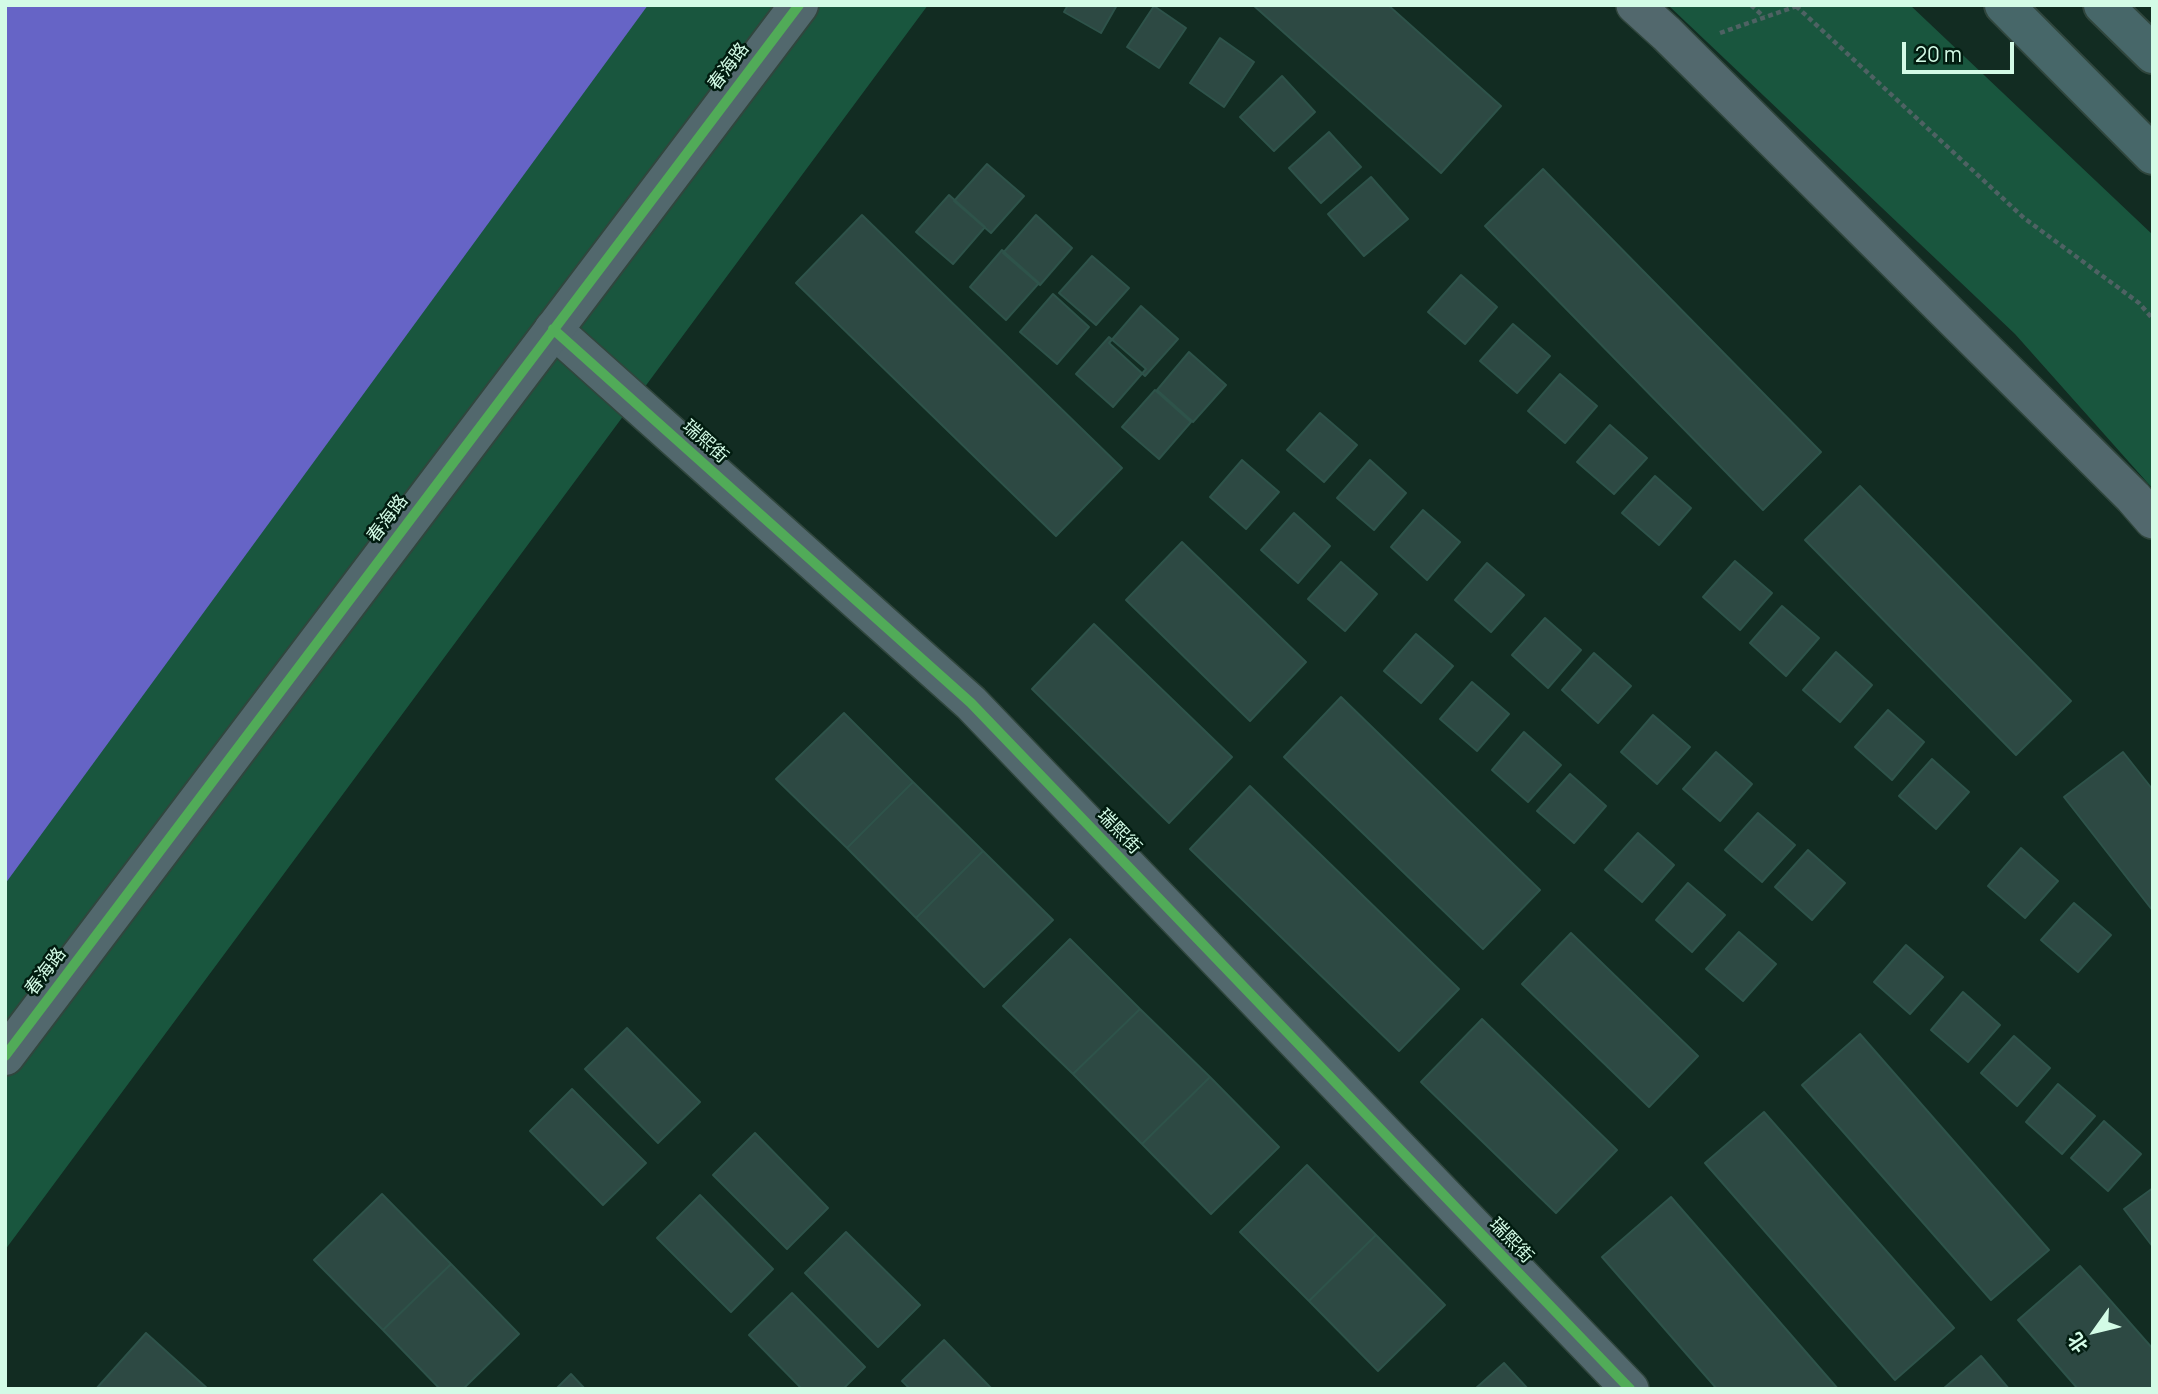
<!DOCTYPE html>
<html>
<head>
<meta charset="utf-8">
<style>
	body { margin:0 }
	#map { position:relative; width:2158px; height:1394px; overflow:hidden; background:#122c22; font-family:Manrope,"Noto Sans SC",sans-serif }
	canvas { display:block }
	.frame { position:absolute; inset:0; border:7px solid #d3fbe6; pointer-events:none }
	.north { position:absolute; left:2060px; top:1296px; width:70px; height:70px; -webkit-text-stroke:5px #021c10; paint-order:stroke; rotate:236deg; font-size:19px; font-weight:700; line-height:28px; text-align:center; color:#d3fbe6 }
	.north::after { content:''; display:block; margin:auto; width:24px; height:32px; background:#d3fbe6; clip-path:polygon(50% 0,100% 100%,50% 72%,0 100%) }
	.scale { position:absolute; left:1902px; top:42px; width:112px; height:32px; box-sizing:border-box; border:4px solid #d3fbe6; border-top:0; padding-left:9px; font-size:21px; line-height:24px; white-space:nowrap; color:#d3fbe6; -webkit-text-stroke:5px #021c10; paint-order:stroke }
</style>
</head>
<body>
<div id="map">
<canvas width="2158" height="1394"></canvas>
<div class="frame"></div>
<div class="north">北</div>
<div class="scale">20 m</div>
</div>
<script>
const c = document.querySelector('canvas').getContext('2d');
c.lineJoin = 'round';
function paint(path, color) { c.fillStyle = color; c.fill(path, 'evenodd'); }
function trace(path, color, width, dash) { c.strokeStyle = color; c.lineWidth = width; c.lineCap = dash ? 'butt' : 'round'; c.setLineDash(dash || []); c.stroke(path); }
function label(font, color, halo, rows, align = 'center') {
  c.font = font + ' Manrope,"Noto Sans SC",sans-serif'; c.lineWidth = 5; c.setLineDash([]); c.textBaseline = 'middle'; c.strokeStyle = halo; c.fillStyle = color; for (const [text, x, y, turn = 0] of rows) {
    c.save(); c.translate(x, y); c.rotate((+turn || 0) * Math.PI / 180); c.textAlign = isNaN(turn) ? turn : align; if (halo) c.strokeText(text, 0, 0); c.fillText(text, 0, 0); c.restore();
  }
}
const green = new Path2D(`
	M5 5H928L5 1250Z
	M1668 5H1910L2153 235V489L2015 334Z`);
const water = new Path2D(`
	M5 5H648L5 884Z`);
const building = new Path2D(`
	M1068 5H1117L1101 33 1064 12Z
	M1253 5H1388L1501 106 1441 173Z
	M1154 6 1186 28 1159 68 1127 47Z
	M1220 38 1254 62 1224 107 1190 83Z
	M1282 76 1315 112 1274 151 1240 117Z
	M1329 132 1361 167 1321 203 1289 168Z
	M987 164 1024 196 991 233 954 201Z
	M1543 169 1821 452 1763 510 1485 226Z
	M1371 177 1408 219 1364 256 1328 214Z
	M949 195 985 227 953 264 916 232Z
	M862 215 1122 468 1056 536 796 283Z
	M1036 215 1072 248 1040 285 1003 253Z
	M1002 250 1039 283 1006 320 970 287Z
	M1092 256 1129 288 1096 325 1059 293Z
	M1461 275 1497 307 1465 344 1428 312Z
	M1053 294 1089 327 1057 364 1020 332Z
	M1141 306 1178 339 1145 376 1109 343Z
	M1513 324 1550 356 1517 393 1480 361Z
	M1109 337 1146 369 1113 407 1076 374Z
	M1189 352 1226 385 1193 422 1157 390Z
	M1560 374 1597 406 1565 443 1528 411Z
	M1155 390 1191 422 1159 459 1122 427Z
	M1320 413 1357 445 1324 482 1287 450Z
	M1610 425 1647 458 1614 494 1577 462Z
	M1242 460 1279 492 1246 529 1210 497Z
	M1370 460 1406 493 1374 530 1337 498Z
	M1655 476 1691 508 1659 545 1622 513Z
	M1860 486 2071 701 2016 755 1805 540Z
	M1423 510 1460 542 1427 580 1391 547Z
	M1294 513 1330 546 1298 583 1261 550Z
	M1182 542 1306 662 1250 721 1126 600Z
	M1735 561 1772 593 1740 630 1703 597Z
	M1341 562 1377 594 1345 631 1308 599Z
	M1487 563 1524 595 1491 632 1455 600Z
	M1782 606 1819 638 1786 676 1750 643Z
	M1545 618 1581 650 1548 688 1512 655Z
	M1094 624 1232 757 1169 823 1032 689Z
	M1416 634 1453 666 1421 703 1384 671Z
	M1836 652 1872 685 1840 722 1803 690Z
	M1594 653 1631 686 1598 723 1562 690Z
	M1472 682 1509 714 1477 751 1440 719Z
	M1341 697 1540 890 1483 949 1284 757Z
	M1888 710 1924 742 1892 780 1855 747Z
	M844 713 913 782 847 848 776 779Z
	M1653 715 1690 747 1657 784 1621 752Z
	M1524 732 1561 765 1528 802 1492 770Z
	M1716 752 1752 784 1720 821 1683 789Z
	M2123 752 2153 790V911L2064 797Z
	M1932 759 1969 792 1936 829 1899 796Z
	M1570 774 1606 806 1574 843 1537 811Z
	M913 782 983 851 916 918 847 848Z
	M1250 786 1459 989 1399 1051 1190 849Z
	M1758 813 1795 845 1762 882 1725 850Z
	M1638 833 1674 865 1642 902 1605 870Z
	M2021 848 2058 881 2025 918 1988 886Z
	M1808 850 1845 883 1812 920 1775 887Z
	M983 851 1053 920 984 987 916 918Z
	M1688 883 1725 915 1692 952 1656 920Z
	M2074 903 2111 935 2078 972 2041 940Z
	M1739 932 1776 964 1743 1001 1706 969Z
	M1571 933 1698 1056 1649 1107 1522 984Z
	M1070 939 1140 1009 1073 1074 1003 1006Z
	M1906 945 1943 977 1910 1014 1874 982Z
	M1963 992 2000 1025 1968 1062 1931 1030Z
	M1140 1009 1210 1077 1142 1144 1073 1074Z
	M1482 1019 1617 1150 1556 1213 1421 1082Z
	M627 1028 700 1102 658 1143 585 1069Z
	M1860 1034 2049 1250 1991 1300 1802 1085Z
	M2014 1036 2050 1068 2017 1106 1981 1073Z
	M1210 1077 1279 1147 1211 1214 1142 1144Z
	M2058 1084 2095 1116 2062 1154 2026 1122Z
	M572 1089 646 1163 603 1205 530 1131Z
	M1764 1112 1954 1328 1895 1380 1705 1163Z
	M2104 1121 2141 1154 2108 1191 2071 1158Z
	M755 1133 828 1208 787 1249 713 1175Z
	M1307 1165 1376 1235 1309 1301 1240 1232Z
	M2153 1188V1247L2124 1209Z
	M382 1194 451 1264 383 1330 314 1260Z
	M700 1195 773 1269 731 1312 657 1238Z
	M1671 1197 1838 1389H1717L1602 1257Z
	M846 1232 920 1305 878 1347 805 1273Z
	M1376 1235 1445 1305 1378 1371 1309 1301Z
	M451 1264 519 1334 463 1389H440L383 1330Z
	M2080 1266 2153 1349V1389H2078L2018 1320Z
	M792 1293 865 1367 843 1389H802L749 1335Z
	M146 1333 208 1389H96Z
	M944 1340 992 1389H910L902 1381Z
	M1981 1356 2009 1389H1943Z
	M1504 1363 1528 1389H1475Z
	M571 1374 585 1389H556Z`);
const path = new Path2D(`
	M1751 5 1764 17
	M1796 6 2024 218 2139 303 2153 319
	M1720 33 1797 6`);
const minor = new Path2D(`
	M1635 5 1667 34 2133 497 2153 520
	M553 329 971 703 1630 1389`);
const tertiary = new Path2D(`
	M5 1056 799 5`);
const primary = new Path2D(`
	M2004 5 2153 155
	M2103 5 2153 54`);
const cycleway = new Path2D(`
	M553 329 971 703 1630 1389
	M5 1056 799 5`);
const streetNames = [
	["春海路",729,67,-53],
	["瑞熙街",705,442,42],
	["春海路",388,519,-53],
	["瑞熙街",1119,832,46],
	["春海路",46,972,-53],
	["瑞熙街",1511,1241,46]
];
paint(green, '#19563e');
paint(water, '#6664c6');
paint(building, '#2d4943');
trace(building, '#2e534a', 2);
trace(minor, '#30463d', 40);
trace(tertiary, '#30463d', 42);
trace(primary, '#30463d', 42);
trace(path, '#4e6263', 4.5, [5, 3.5]);
trace(minor, '#52686d', 37);
trace(tertiary, '#52686d', 38);
trace(primary, '#476769', 38);
trace(cycleway, '#51ab58', 10);
label('18px', '#d3fbe6', '#021c10', streetNames);
</script>
</body>
</html>
